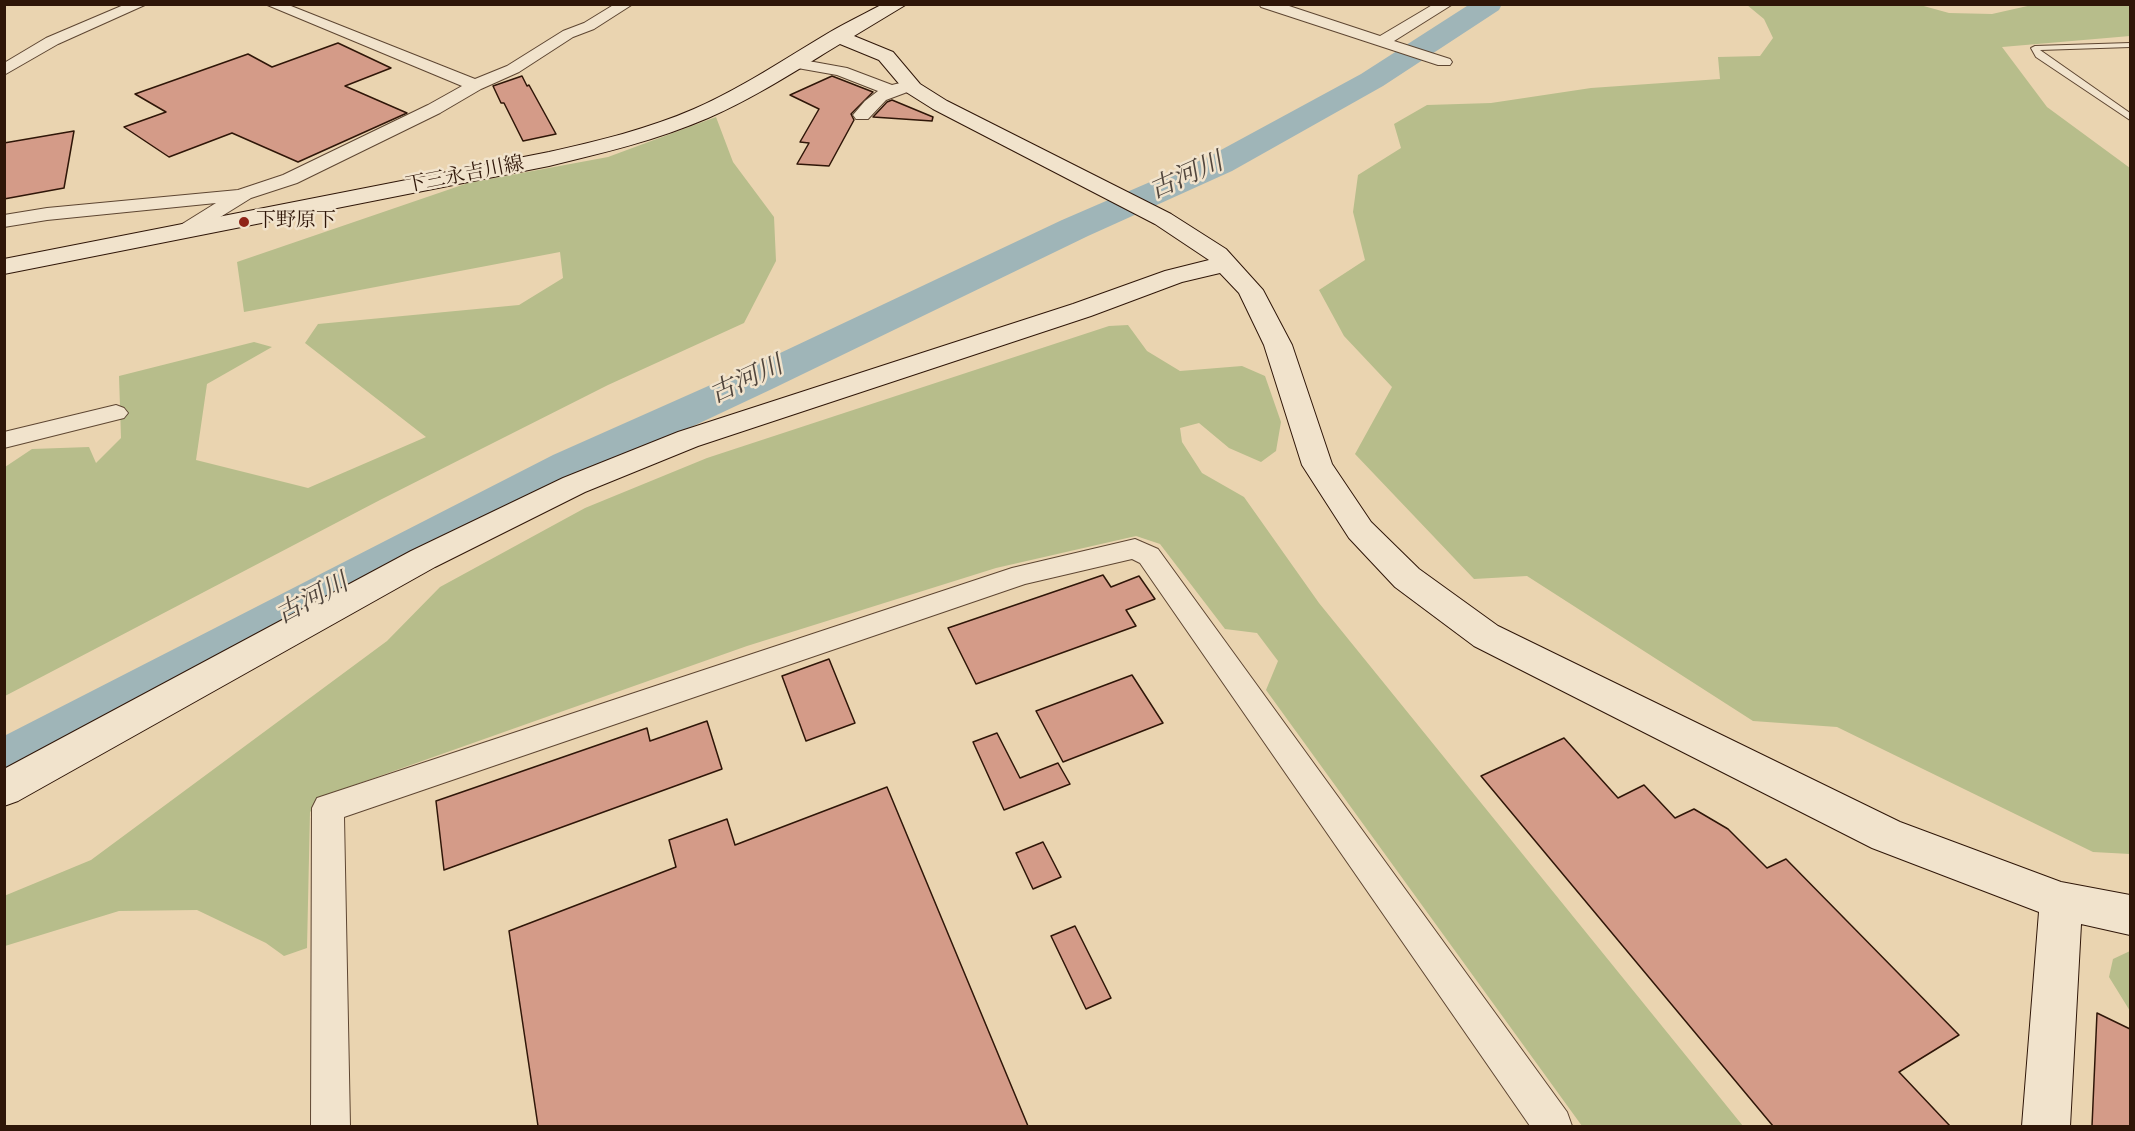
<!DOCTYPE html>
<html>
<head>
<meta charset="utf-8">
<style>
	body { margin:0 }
	#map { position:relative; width:2135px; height:1131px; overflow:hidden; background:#ead4b0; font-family:"IM FELL DW Pica",serif }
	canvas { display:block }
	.frame { position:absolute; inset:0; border:6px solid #2f1608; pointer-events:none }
</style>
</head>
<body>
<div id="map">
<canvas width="2135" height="1131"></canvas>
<div class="frame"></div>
</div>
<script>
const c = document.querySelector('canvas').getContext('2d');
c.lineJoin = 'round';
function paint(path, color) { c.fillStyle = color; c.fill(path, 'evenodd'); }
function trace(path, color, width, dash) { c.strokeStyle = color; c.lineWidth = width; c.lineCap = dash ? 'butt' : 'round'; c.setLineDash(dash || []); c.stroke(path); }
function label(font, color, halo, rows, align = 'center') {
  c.font = font + ' "IM FELL DW Pica","Noto Serif JP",serif'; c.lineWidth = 5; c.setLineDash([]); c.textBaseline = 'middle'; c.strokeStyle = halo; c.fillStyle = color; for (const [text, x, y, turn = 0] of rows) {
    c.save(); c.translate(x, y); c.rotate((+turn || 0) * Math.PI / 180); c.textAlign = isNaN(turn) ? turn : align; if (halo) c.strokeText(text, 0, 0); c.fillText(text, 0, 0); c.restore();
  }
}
const green = new Path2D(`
	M1920 5 1949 13 1992 14 2032 5H2130V36L2002 47 2047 107 2130 168V854L2093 852 1837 727 1753 721 1527 576 1474 579 1355 454 1392 387 1344 336 1319 290 1365 260 1353 212 1358 175 1401 148 1394 124 1427 105 1491 103 1591 88 1720 79 1718 57 1760 56 1773 38 1764 19 1747 5Z
	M716 117 733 162 774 217 776 261 744 323 608 385 380 500 5 696V467L32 449 89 447 96 463 121 438 119 376 254 342 272 347 207 384 196 460 308 488 426 437 305 343 318 324 519 305 563 278 560 252 244 312 237 262 468 183 608 157Z
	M1128 325 1147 351 1180 371 1242 366 1265 376 1281 422 1276 451 1261 462 1229 448 1199 423 1180 428 1182 442 1202 473 1244 497 1319 603 1743 1126H1582L1266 690 1278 661 1257 633 1225 629 1160 544 1136 536 996 568 747 646 326 795 310 812 307 948 284 956 266 943 197 910 119 911 5 946 4 896 91 860 387 641 440 587 585 508 707 458 1109 326Z
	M2130 951V1011L2109 977 2113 959Z`);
const river = new Path2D(`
	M1470 4H1502L1499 10 1383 86 1232 171 1088 236 772 389 585 477 24 781 4 788V736L553 455 742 371 1062 220 1208 157 1361 74Z`);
const building = new Path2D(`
	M338 43 391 68 345 86 407 113 298 162 232 133 169 157 124 127 166 112 135 94 248 54 272 67Z
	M522 76 527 86 529 85 556 134 523 141 504 103H501L493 86Z
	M832 76 873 92 851 114 854 120 829 166 797 164 809 143 800 142 819 109 790 95Z
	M892 100 933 117 932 121 873 117 887 102Z
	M74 131 64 188 4 199V143Z
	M1103 575 1111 587 1139 576 1155 599 1126 610 1136 626 976 684 948 628Z
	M829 659 855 723 806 741 782 676Z
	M1132 675 1163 723 1063 762 1036 711Z
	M707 721 722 769 444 870 436 801 647 728 650 741Z
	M997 733 1020 778 1058 763 1070 784 1004 810 973 742Z
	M1564 738 1618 798 1644 785 1675 818 1694 809 1728 829 1767 868 1786 859 1959 1035 1899 1072 1950 1126H1773L1481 776Z
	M887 787 1028 1126H538L509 931 676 867 669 840 727 819 735 845Z
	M1043 842 1061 877 1033 889 1016 853Z
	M1075 926 1111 998 1086 1009 1051 936Z
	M2097 1013 2130 1029V1126H2092Z`);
const lane = new Path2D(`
	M2130 43V47L2040 50 2130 113V120L2036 57 2031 48 2035 46Z`);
const street = new Path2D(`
	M126 4H147L58 44 4 75V63L46 38Z
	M265 4H286L475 79 507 66 563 31 584 23 615 4H633L594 29 573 37 519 72 481 89 440 113 297 183 251 198 193 234H179L176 230 179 226 216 203 47 220 4 227V215L47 208 238 190 283 175 428 105 462 86Z
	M1259 4H1283L1380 36 1434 4H1453L1394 41 1450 59 1452 62 1450 65H1438L1261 7Z
	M792 58 847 68 892 85 904 82 912 87 910 91 886 100 868 119H856L853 115 865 101 878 91 837 75 786 66 784 63 786 60Z
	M116 405 124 408 128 413 124 418 4 448V432Z
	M1135 539 1158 549 1567 1112 1572 1126H1530L1140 563 1132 559 1025 584 344 817 350 1126H311L312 808 317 798 1012 568Z`);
const secondary = new Path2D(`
	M883 4H907L854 36 893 52 920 84 947 101 1171 214 1226 249 1263 290 1292 345 1332 464 1371 522 1419 569 1498 626 1900 822 2061 882 2130 895V935L2081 924 2070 1126H2022L2039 912 1872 848 1474 646 1395 587 1349 538 1302 465 1264 345 1239 293 1220 273 1182 282 1091 316 698 446 585 492 435 567 18 801 4 806V769L411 551 563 478 678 432 1073 304 1165 271 1209 260 1155 224 933 109 906 92 879 60 840 44C797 70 754 98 708 118 657 140 603 153 549 166L4 274V259L549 152C598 141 648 129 694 109 742 88 786 58 830 32 847 22 866 13 883 4Z`);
const markers = [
	[244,222,6,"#8f2418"]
];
const farStreetnames = [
	["下三永吉川線",465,176,-11]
];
const farPoinames = [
	["下野原下",256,222]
];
const waterNames = [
	["古河川",1187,178,-24],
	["古河川",747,382,-25],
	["古河川",313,601,-28]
];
paint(green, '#b7bd8b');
paint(river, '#9fb5b8');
paint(building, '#d49b88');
trace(building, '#2f1608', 1.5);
trace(lane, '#5e4632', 2);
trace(street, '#5e4632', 2);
trace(secondary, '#2f1608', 2);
paint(lane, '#f1e3cc');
paint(street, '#f1e3cc');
paint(secondary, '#f1e3cc');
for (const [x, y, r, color] of markers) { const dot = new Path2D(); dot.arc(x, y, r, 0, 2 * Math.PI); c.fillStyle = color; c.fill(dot); trace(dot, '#f1e3cc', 2); }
label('20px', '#2f1608', '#f1e3cc', farStreetnames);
label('20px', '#2f1608', '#f1e3cc', farPoinames, 'left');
label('italic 26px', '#51463d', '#f1e3cc', waterNames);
</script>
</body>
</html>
